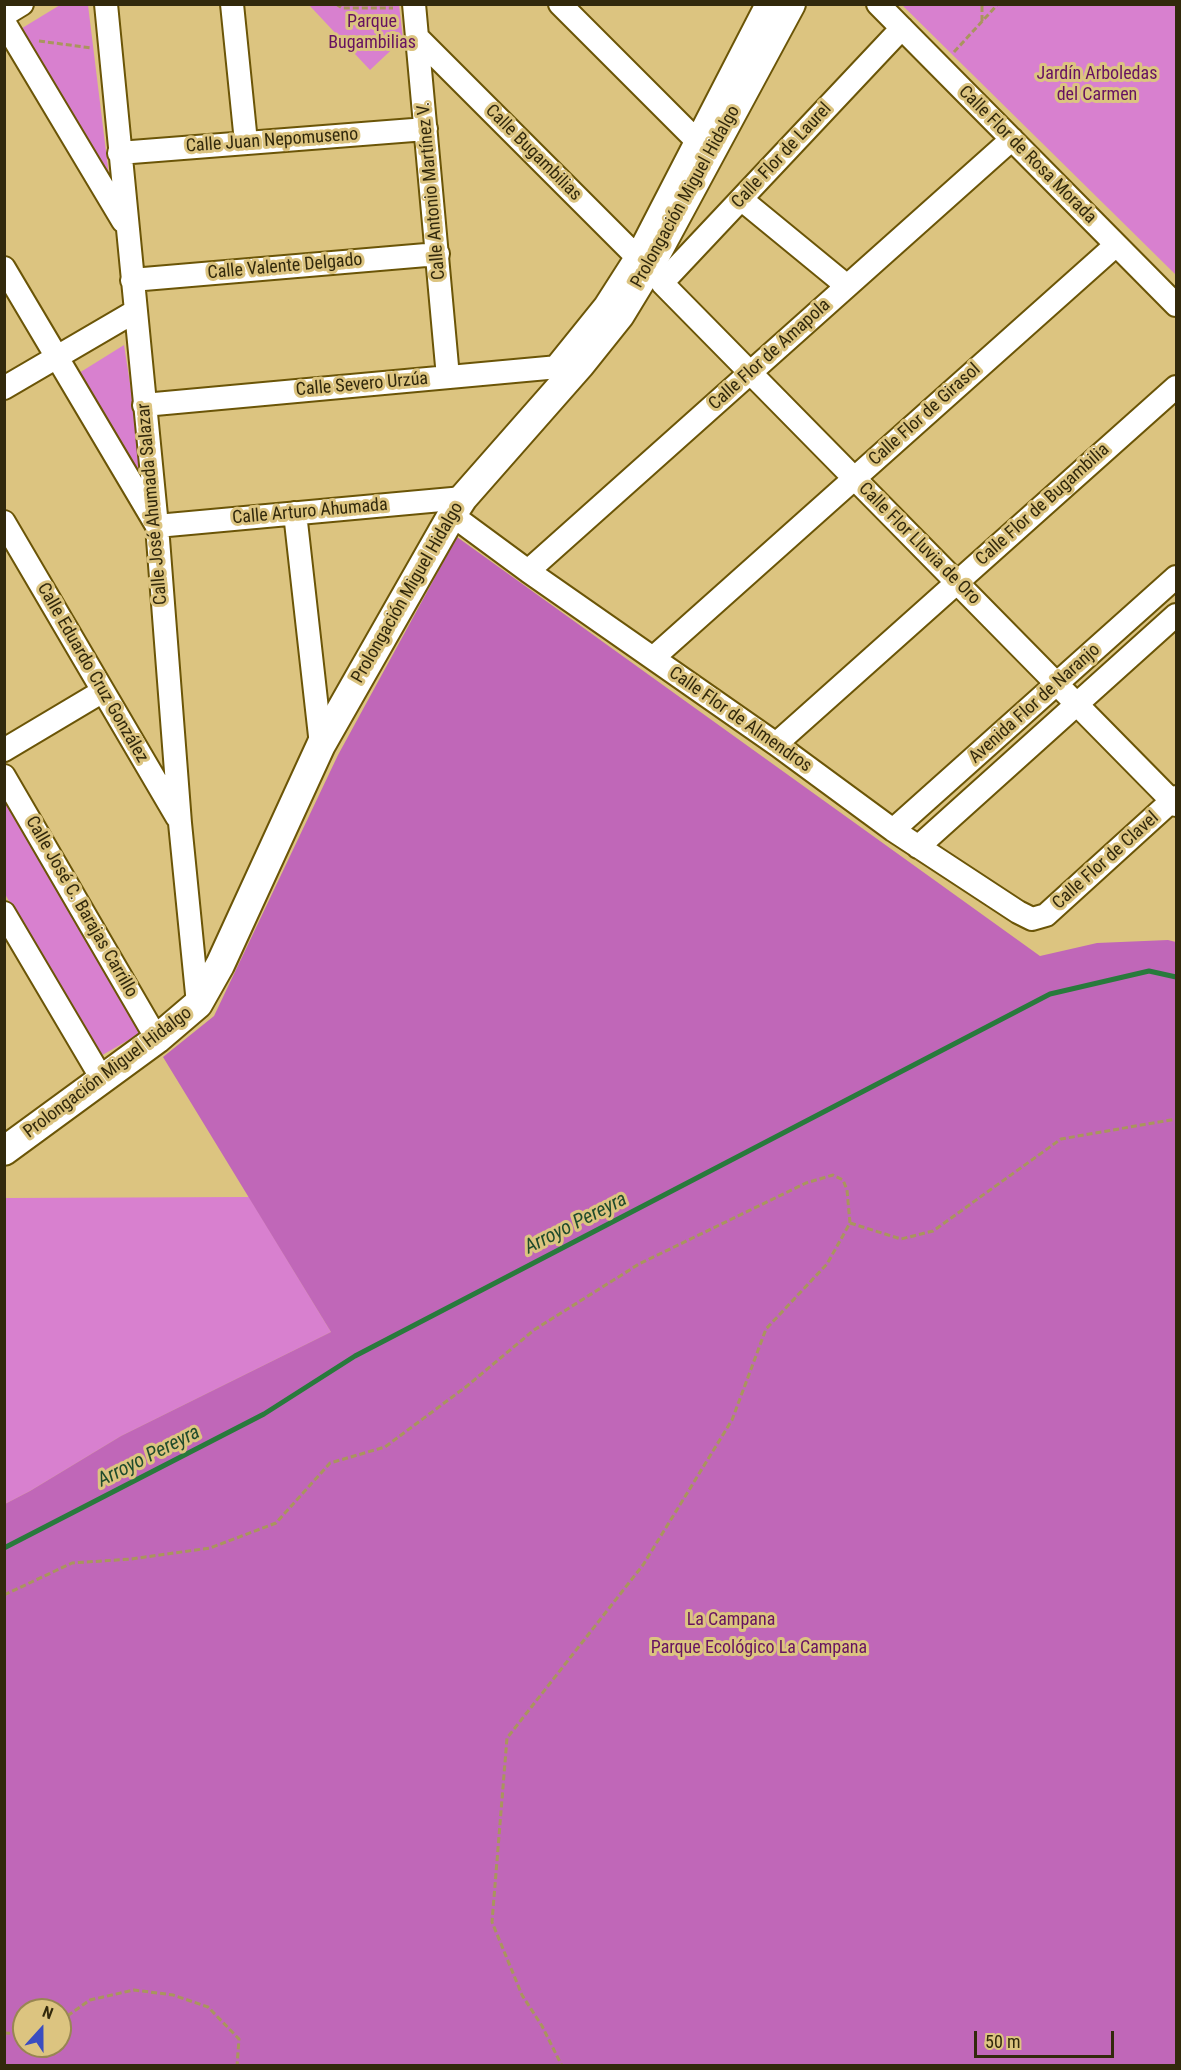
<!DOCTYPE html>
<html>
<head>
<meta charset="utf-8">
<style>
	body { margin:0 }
	#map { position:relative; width:1181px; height:2070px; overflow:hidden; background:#dcc480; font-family:"Roboto Condensed",sans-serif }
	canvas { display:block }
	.frame { position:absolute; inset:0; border:6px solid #32290c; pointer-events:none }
	.north { position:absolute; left:12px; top:1998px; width:60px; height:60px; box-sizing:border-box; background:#dcc480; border:2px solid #988652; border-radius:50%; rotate:21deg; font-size:16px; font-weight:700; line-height:24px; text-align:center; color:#32290c }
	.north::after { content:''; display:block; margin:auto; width:21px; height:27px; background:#3a4dc0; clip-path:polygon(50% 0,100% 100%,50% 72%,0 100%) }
	.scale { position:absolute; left:974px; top:2031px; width:140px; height:27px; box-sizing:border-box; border:3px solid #32290c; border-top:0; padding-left:8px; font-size:18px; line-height:21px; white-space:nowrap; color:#32290c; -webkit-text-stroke:4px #dcc480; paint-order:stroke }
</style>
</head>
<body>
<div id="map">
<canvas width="1181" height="2070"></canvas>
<div class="frame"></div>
<div class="north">N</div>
<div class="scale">50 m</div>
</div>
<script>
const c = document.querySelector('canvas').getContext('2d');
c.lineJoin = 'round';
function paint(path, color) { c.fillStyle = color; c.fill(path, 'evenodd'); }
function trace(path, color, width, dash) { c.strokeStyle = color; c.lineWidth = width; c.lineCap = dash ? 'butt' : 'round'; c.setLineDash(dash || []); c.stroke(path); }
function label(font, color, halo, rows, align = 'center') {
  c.font = font + ' "Roboto Condensed",sans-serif'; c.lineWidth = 6; c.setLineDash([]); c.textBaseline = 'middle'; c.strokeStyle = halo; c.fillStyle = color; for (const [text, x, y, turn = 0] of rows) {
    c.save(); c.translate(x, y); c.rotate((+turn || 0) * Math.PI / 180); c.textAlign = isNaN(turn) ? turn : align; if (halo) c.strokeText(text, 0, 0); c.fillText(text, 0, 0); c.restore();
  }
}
const green = new Path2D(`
	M60 5H88L110 184 19 30Z
	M309 5H399L403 39 370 70Z
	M902 5H1176V275Z
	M124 345 147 492 79 373Z
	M4 789 144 1031 99 1057 5 894Z
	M249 1197 331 1332 121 1436 30 1491 5 1504V1198Z`);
const forest = new Path2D(`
	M457 537 1040 956 1097 943 1168 940 1176 942V2065H5V1504L30 1491 121 1436 331 1332 163 1057 214 1016 338 755ZM24 2010H60V2046H24Z`);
const stream = new Path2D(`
	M4 1548 264 1414 355 1356 1050 994 1149 971 1176 977`);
const path = new Path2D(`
	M336 4 342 8H393
	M982 21V4
	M39 41 92 48
	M954 52 998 4
	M850 1223 901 1239 933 1231 1061 1139 1176 1119
	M4 1595 72 1563 131 1559 210 1548 276 1523 330 1463 385 1447 467 1386 534 1330 639 1264 806 1183 833 1175 843 1180 847 1190 850 1223 827 1264 766 1329 732 1420 643 1565 507 1738 492 1922 522 1995 542 2026 562 2066
	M60 2021 90 2000 134 1990 173 1995 208 2007 239 2039 237 2066
	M4 2033 24 2034`);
const minor = new Path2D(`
	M106 4 157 526 180 823 198 1004
	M232 4 246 142
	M414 4 448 377
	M560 4 707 151
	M878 4 1176 305
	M4 15 22 4
	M4 22 123 221
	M902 28 662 283 1176 805
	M418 38 646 266
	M119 153 426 129
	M741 199 847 286
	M4 268 157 526 463 498
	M132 280 438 254
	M555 368 605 306 637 256 767 4
	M4 388 134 312
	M144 405 580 365
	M295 513 321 745
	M452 515 528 571 776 744 893 830 1018 912 1032 919 1046 915 1176 797
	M4 522 177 817
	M528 571 1012 139
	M653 658 1116 245
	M776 744 1176 387
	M4 750 103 691
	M4 776 157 1039
	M893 830 1176 577
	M918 847 1176 615
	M4 913 102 1079`);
const major = new Path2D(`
	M4 1151 157 1039 198 1004 220 965 321 745 452 515 463 498 580 365 620 315 648 269 791 4`);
const parkNames = [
	["Parque",372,22],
	["Bugambilias",372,43],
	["Jardín Arboledas",1097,74],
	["del Carmen",1097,95],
	["La Campana",731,1620],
	["Parque Ecológico La Campana",759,1648]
];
const streetNames = [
	["Calle Juan Nepomuseno",272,141,-4],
	["Calle Bugambilias",533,153,45],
	["Calle Flor de Rosa Morada",1027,155,45],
	["Calle Flor de Laurel",782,156,-47],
	["Calle Antonio Martínez V.",432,191,-95],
	["Prolongación Miguel Hidalgo",686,197,-61],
	["Calle Valente Delgado",285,267,-5],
	["Calle Flor de Amapola",770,355,-42],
	["Calle Severo Urzúa",362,385,-5],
	["Calle Flor de Girasol",925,415,-42],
	["Calle José Ahumada Salazar",153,504,-95],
	["Calle Flor de Bugambilia",1043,505,-42],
	["Calle Arturo Ahumada",310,512,-5],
	["Calle Flor Lluvia de Oro",919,544,45],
	["Prolongación Miguel Hidalgo",408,593,-60],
	["Calle Eduardo Cruz González",92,673,60],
	["Avenida Flor de Naranjo",1035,704,-42],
	["Calle Flor de Almendros",740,720,35],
	["Calle Flor de Clavel",1106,861,-42],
	["Calle José C. Barajas Carrillo",81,907,60],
	["Prolongación Miguel Hidalgo",108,1073,-37]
];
const waterNames = [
	["Arroyo Pereyra",576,1224,-27],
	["Arroyo Pereyra",149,1457,-27]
];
paint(green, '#d880cf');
paint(forest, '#c067b8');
trace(stream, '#287a3c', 5);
trace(minor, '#6b5507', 26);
trace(major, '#6b5507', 32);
trace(path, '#a9955d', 3, [6, 3]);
trace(minor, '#fff', 22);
trace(major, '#fff', 28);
label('18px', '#661260', '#dcc480', parkNames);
label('18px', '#32290c', '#dcc480', streetNames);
label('italic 20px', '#1f4b2c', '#dcc480', waterNames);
</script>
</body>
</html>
